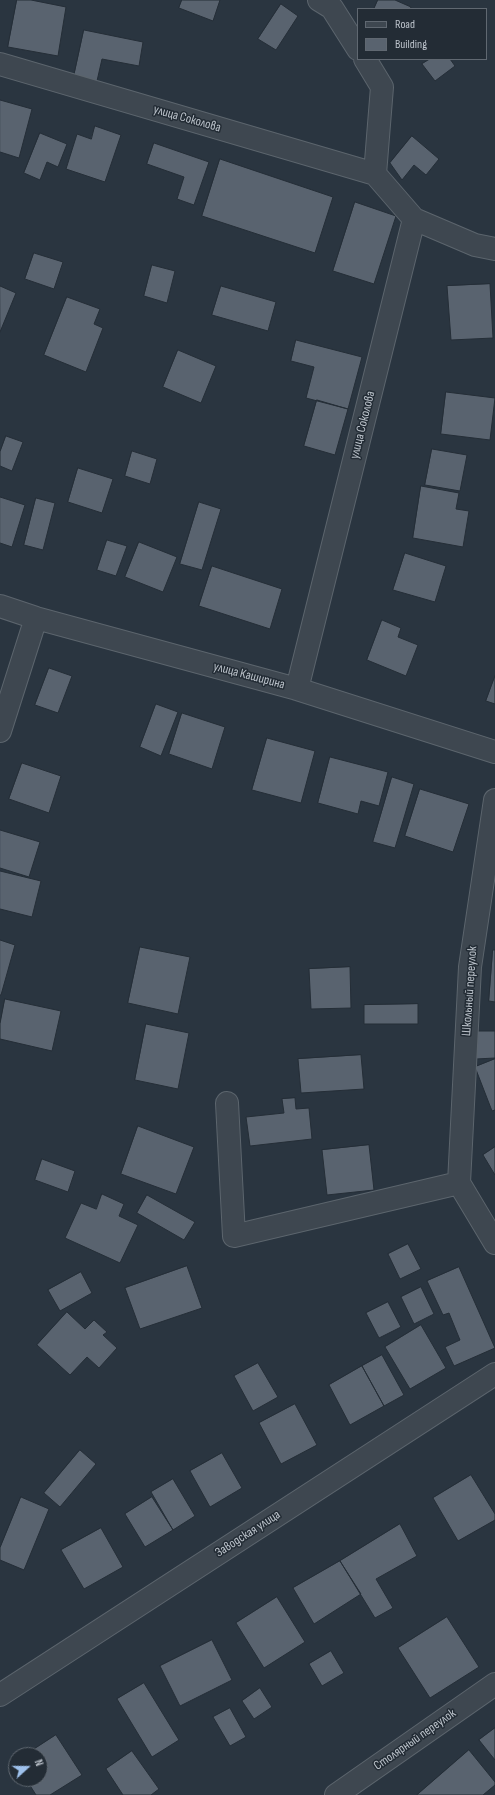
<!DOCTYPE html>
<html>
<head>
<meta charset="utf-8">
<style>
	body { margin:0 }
	#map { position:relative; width:495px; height:1795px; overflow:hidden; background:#2a3540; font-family:"Sofia Sans Condensed",sans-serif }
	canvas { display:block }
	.legend { position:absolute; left:357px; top:8px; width:130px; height:52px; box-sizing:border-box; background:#232c35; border:1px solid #606871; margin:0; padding:5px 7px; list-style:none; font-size:12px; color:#bbc2ca }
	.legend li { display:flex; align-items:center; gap:8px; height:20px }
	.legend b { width:20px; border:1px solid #606871 }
	.north { position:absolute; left:8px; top:1747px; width:40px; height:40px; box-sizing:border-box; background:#232c35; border:1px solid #606871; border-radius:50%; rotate:69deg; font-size:11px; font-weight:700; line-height:16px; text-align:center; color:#bbc2ca }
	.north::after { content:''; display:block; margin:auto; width:14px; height:18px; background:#9ec1ec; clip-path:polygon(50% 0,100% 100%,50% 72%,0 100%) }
</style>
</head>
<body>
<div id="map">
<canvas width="495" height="1795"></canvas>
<ul class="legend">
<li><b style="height:5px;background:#3e4750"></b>Road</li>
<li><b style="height:11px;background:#59636f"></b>Building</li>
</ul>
<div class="north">N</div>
</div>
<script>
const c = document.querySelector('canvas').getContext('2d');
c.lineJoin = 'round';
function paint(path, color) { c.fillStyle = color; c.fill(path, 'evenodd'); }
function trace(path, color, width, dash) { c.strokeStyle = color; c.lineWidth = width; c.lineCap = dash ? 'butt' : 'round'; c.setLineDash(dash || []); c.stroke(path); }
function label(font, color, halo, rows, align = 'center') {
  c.font = font + ' "Sofia Sans Condensed",sans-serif'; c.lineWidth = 3; c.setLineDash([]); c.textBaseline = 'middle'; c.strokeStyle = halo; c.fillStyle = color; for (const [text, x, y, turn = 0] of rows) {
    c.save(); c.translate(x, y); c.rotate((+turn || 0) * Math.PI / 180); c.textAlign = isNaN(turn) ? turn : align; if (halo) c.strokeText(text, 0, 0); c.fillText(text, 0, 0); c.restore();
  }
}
const building = new Path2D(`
	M17 0H31L66 7 58 56 8 47Z
	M182 0H220L213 21 179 8Z
	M378 0H395L411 7 410 9H374Z
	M281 4 298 16 276 50 258 39Z
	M84 30 143 42 139 66 102 59 97 81 74 76Z
	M430 59H450L455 66 435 81 422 64Z
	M0 100 32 109 19 158 0 152Z
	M95 126 121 135 105 182 66 169 77 134 91 139Z
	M40 133 67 144 58 167 47 162 40 180 24 173Z
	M412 136 439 159 426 175 414 165 402 180 390 163Z
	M154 143 209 162 194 205 177 199 184 177 147 164Z
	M220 159 333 197 315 253 202 216Z
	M355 202 396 216 374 284 333 271Z
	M34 253 63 262 54 289 25 279Z
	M152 265 175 271 167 303 144 296Z
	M490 284 493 338 451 340 447 286Z
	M0 286 16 293 0 332Z
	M221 286 276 302 268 331 212 315Z
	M67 297 100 309 94 324 103 328 86 372 44 355Z
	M296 340 362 357 348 409 306 398 314 367 291 361Z
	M178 350 216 366 201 403 163 387Z
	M446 392 495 398 490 440 441 434Z
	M317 400 348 409 335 455 304 446Z
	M6 436 23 442 12 471 0 466V452Z
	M432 449 467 455 460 491 425 485Z
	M132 451 157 459 150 484 125 476Z
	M78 468 113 479 102 513 68 502Z
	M421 486 459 493 456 509 469 511 463 547 413 538Z
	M0 497 25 505 12 547 0 543Z
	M36 498 55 503 43 550 24 545Z
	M199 502 221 509 202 570 180 564Z
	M107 540 127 546 116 576 97 570Z
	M139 542 177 557 163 592 125 577Z
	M405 553 446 566 435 602 393 590Z
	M212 566 282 589 270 629 199 606Z
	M382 620 401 628 398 637 418 645 406 676 367 660Z
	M49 668 72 676 58 713 35 705Z
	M495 676V704L486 701Z
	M156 704 178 712 161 756 140 747Z
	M182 713 225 727 212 769 169 754Z
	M267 738 315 751 301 803 252 790Z
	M330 757 388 772 379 806 361 801 358 814 318 803Z
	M22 763 61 776 49 813 9 799Z
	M392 777 414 784 395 848 373 842Z
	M420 789 469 804 453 852 405 836Z
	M0 830 40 842 29 877 0 868Z
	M0 871 41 881 32 917 0 909Z
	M0 940 15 945 1 995H0Z
	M140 947 190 957 178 1014 128 1003Z
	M493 950H495V1002L489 1001Z
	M350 967 351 1008 311 1009 309 969Z
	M5 999 61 1011 52 1051 0 1039V1024Z
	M418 1004V1024H364V1005Z
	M146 1024 189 1033 178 1089 135 1080Z
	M476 1031H495V1058L476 1059Z
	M361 1055 364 1089 301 1093 298 1059Z
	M495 1059V1110L492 1111 475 1067Z
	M295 1098 296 1109 309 1108 312 1139 250 1146 246 1117 284 1113 282 1099Z
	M138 1126 194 1147 176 1194 121 1174Z
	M369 1145 374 1190 327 1195 322 1150Z
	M495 1147V1175L483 1155Z
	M42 1159 75 1171 68 1192 35 1180Z
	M102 1194 124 1204 119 1216 138 1225 120 1263 65 1238 81 1203 96 1209Z
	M147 1195 195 1222 184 1240 137 1213Z
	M408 1244 421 1269 400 1279 388 1254Z
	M187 1266 202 1308 140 1329 125 1288Z
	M459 1267 495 1348 454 1366 445 1347 460 1340 449 1313 443 1315 427 1281Z
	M81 1272 92 1293 60 1311 48 1290Z
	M421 1287 434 1314 414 1324 401 1297Z
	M388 1302 401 1327 379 1338 366 1313Z
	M67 1312 85 1329 94 1320 107 1332 103 1335 117 1348 99 1368 87 1357 70 1375 37 1345Z
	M421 1325 446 1368 410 1389 385 1347Z
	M382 1355 404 1395 384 1406 362 1366Z
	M258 1363 278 1397 253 1411 234 1376Z
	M362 1366 384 1406 350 1425 329 1385Z
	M295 1404 317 1445 281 1464 259 1423Z
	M80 1450 96 1464 60 1507 44 1493Z
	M222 1453 242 1488 210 1507 190 1471Z
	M471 1475 495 1514V1520L458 1541 433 1498Z
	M173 1479 195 1516 173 1530 151 1492Z
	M21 1497 49 1509 24 1570 0 1560V1548Z
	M152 1497 173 1530 145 1547 125 1514Z
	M400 1524 417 1556 376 1579 393 1608 375 1618 340 1561Z
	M101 1528 123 1567 84 1589 61 1550Z
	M340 1561 361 1594 314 1624 293 1588Z
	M277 1597 305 1642 264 1668 236 1623Z
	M447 1617 479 1667 430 1698 398 1648Z
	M212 1640 232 1680 180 1706 160 1666Z
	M331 1651 344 1673 322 1686 309 1664Z
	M144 1683 179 1740 152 1757 117 1699Z
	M260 1688 272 1707 254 1719 242 1701Z
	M230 1708 246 1737 230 1746 213 1717Z
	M495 1728V1760L479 1740Z
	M56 1735 82 1775 50 1795H36L26 1779H40V1755H25Z
	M469 1750 495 1782V1785L483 1795H417Z
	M132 1751 159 1789 151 1795H123L106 1769Z`);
const minor = new Path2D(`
	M319 0 332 8 358 49
	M365 59 382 87 375 174
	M0 64 375 174 414 219 297 689
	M414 219 475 245 495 249
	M0 606 36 618 297 689 495 752
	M0 731 36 618
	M495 800 470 967 459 1183 495 1243
	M227 1103 234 1236 459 1183
	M0 1695 495 1374
	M336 1795 495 1684`);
const streetNames = [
	["улица Соколова",187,119,16],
	["улица Соколова",363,425,-76],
	["улица Каширина",249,676,15],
	["Школьный переулок",470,991,-86],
	["Заводская улица",248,1534,-33],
	["Столярный переулок",415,1740,-35]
];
paint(building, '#59636f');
trace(building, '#252e37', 1);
trace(minor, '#5c656d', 24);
trace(minor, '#3e4750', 22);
label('13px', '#bbc2ca', '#232c35', streetNames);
</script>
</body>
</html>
